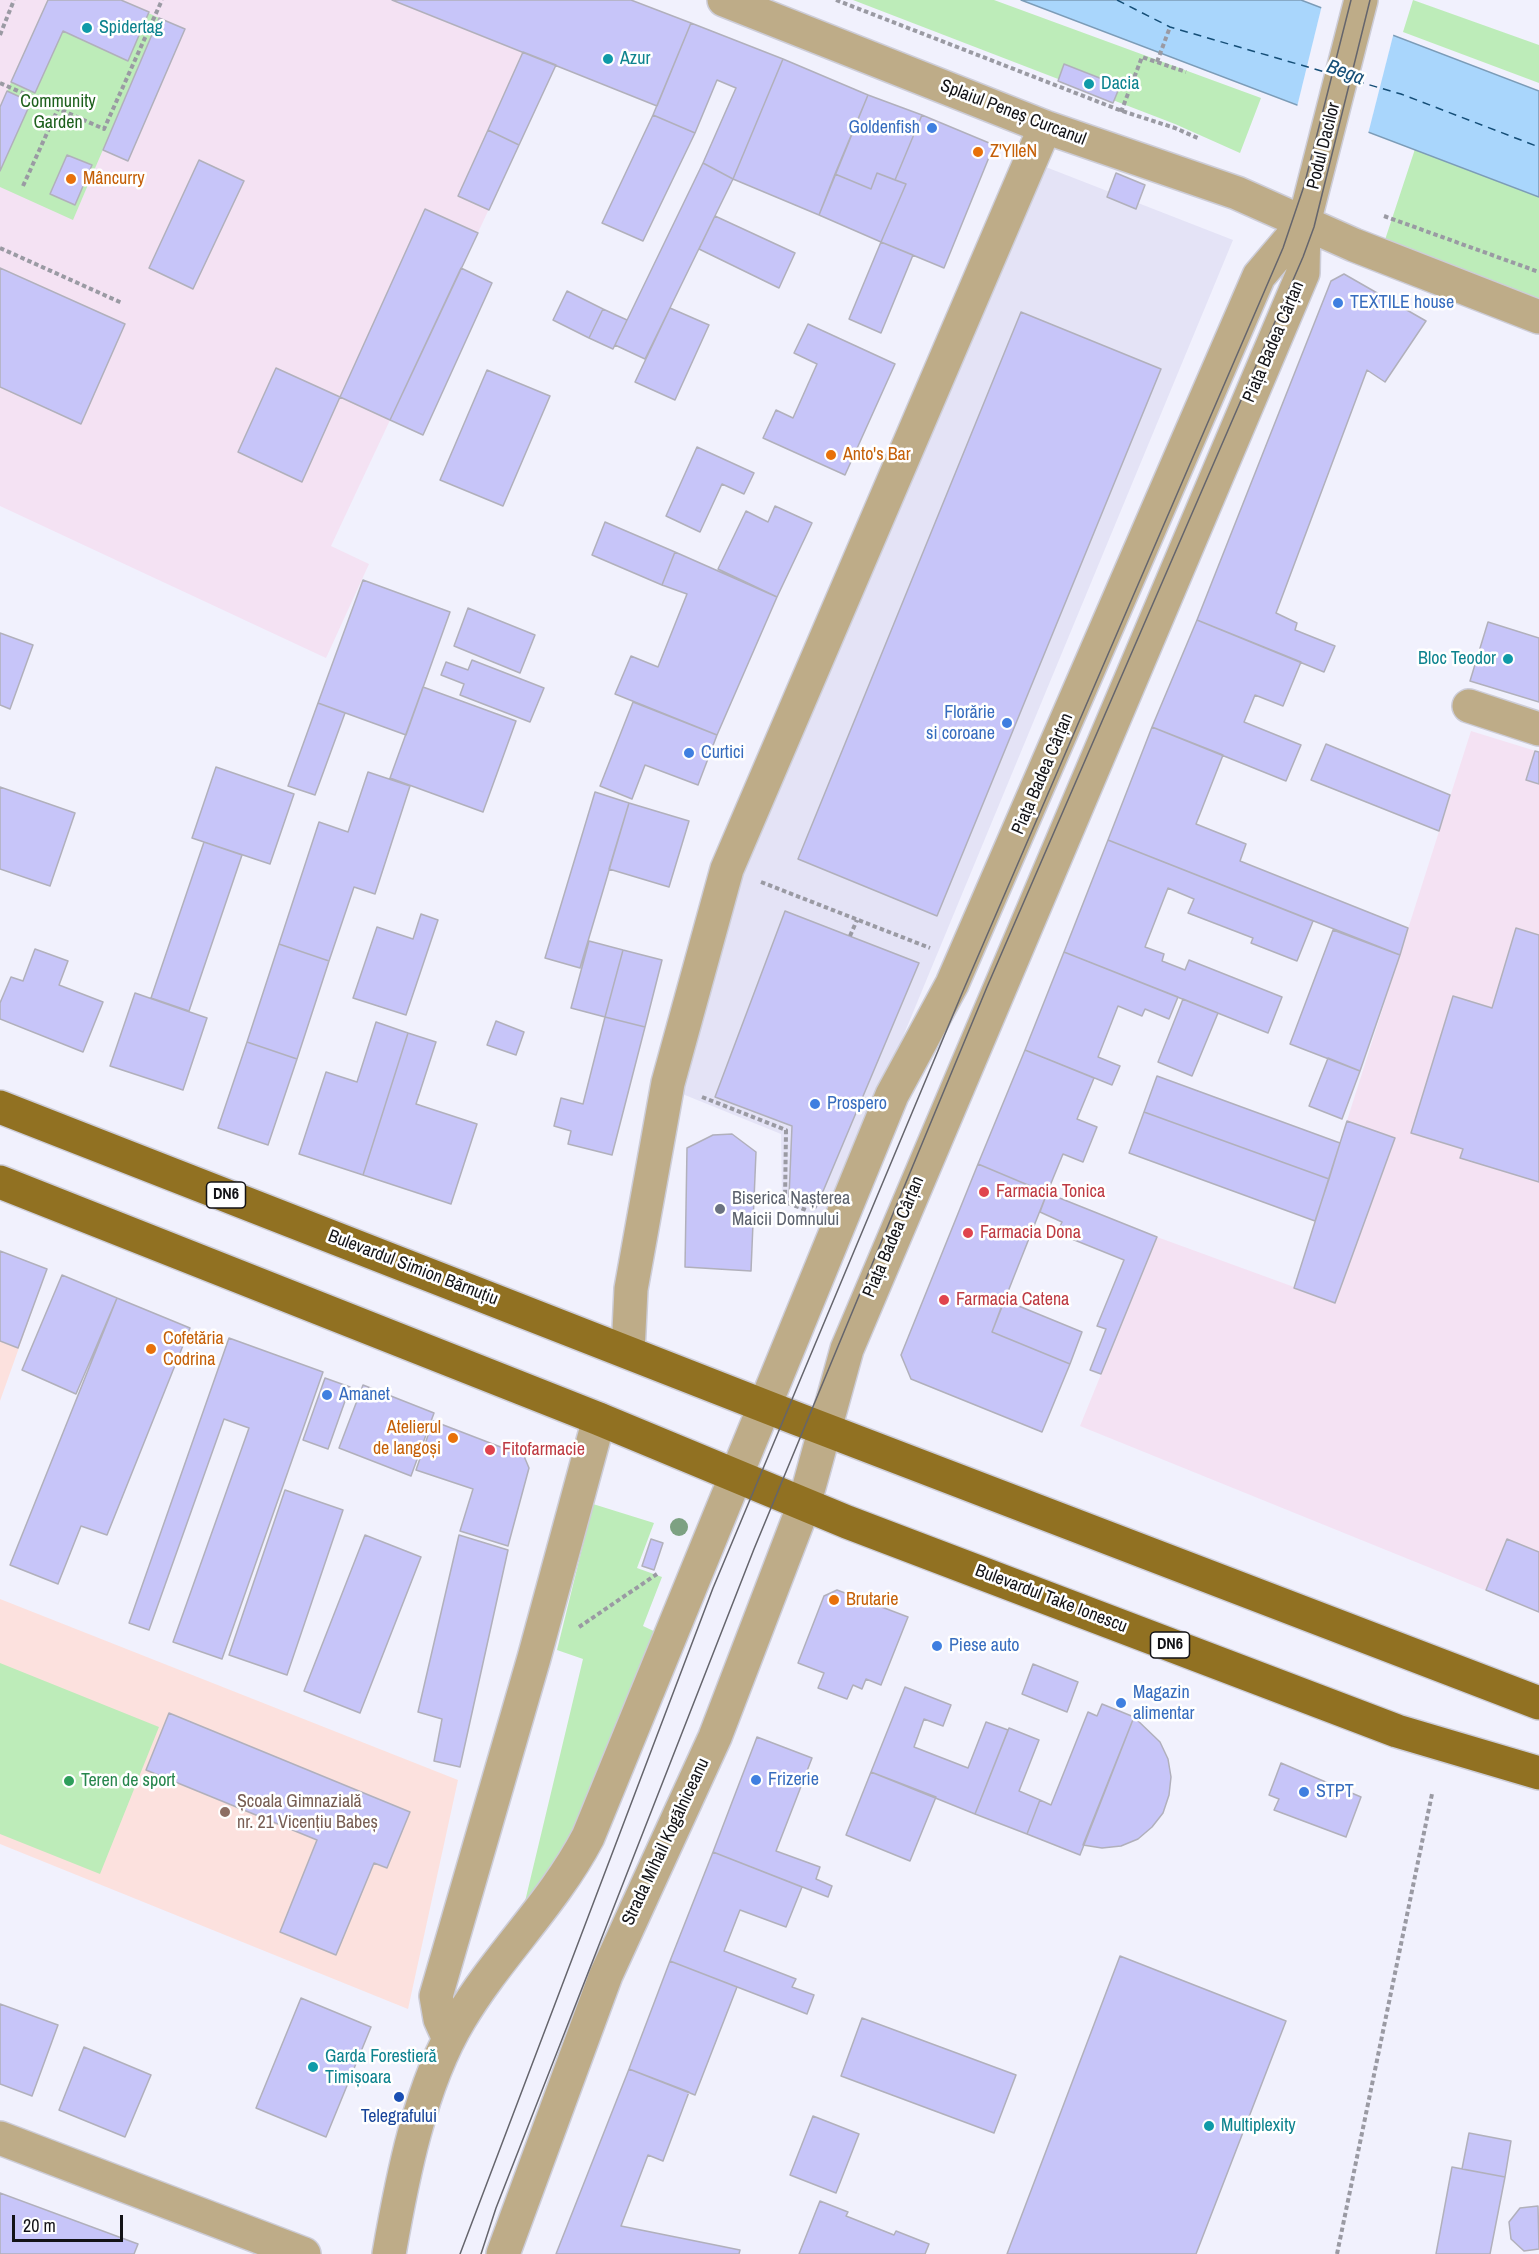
<!DOCTYPE html>
<html>
<head>
<meta charset="utf-8">
<style>
	body { margin:0 }
	#map { position:relative; width:1539px; height:2254px; overflow:hidden; background:#f1f1fd; font-family:"Archivo Narrow",sans-serif }
	canvas { display:block }
	.scale { position:absolute; left:12px; top:2215px; width:111px; height:27px; box-sizing:border-box; border:3px solid #131317; border-top:0; padding-left:8px; font-size:18px; line-height:21px; white-space:nowrap; color:#131317; -webkit-text-stroke:4px #fff; paint-order:stroke }
</style>
</head>
<body>
<div id="map">
<canvas width="1539" height="2254"></canvas>
<div class="scale">20 m</div>
</div>
<script>
const c = document.querySelector('canvas').getContext('2d');
c.lineJoin = 'round';
function paint(path, color) { c.fillStyle = color; c.fill(path, 'evenodd'); }
function trace(path, color, width, dash) { c.strokeStyle = color; c.lineWidth = width; c.lineCap = dash ? 'butt' : 'round'; c.setLineDash(dash || []); c.stroke(path); }
function label(font, color, halo, rows, align = 'center') {
  c.font = font + ' "Archivo Narrow",sans-serif'; c.lineWidth = 5; c.setLineDash([]); c.textBaseline = 'middle'; c.strokeStyle = halo; c.fillStyle = color; for (const [text, x, y, turn = 0] of rows) {
    c.save(); c.translate(x, y); c.rotate((+turn || 0) * Math.PI / 180); c.textAlign = isNaN(turn) ? turn : align; if (halo) c.strokeText(text, 0, 0); c.fillText(text, 0, 0); c.restore();
  }
}
const built = new Path2D(`
	M1038 164 1233 240 827 1220 782 1202 781 1134 675 1091 740 863Z`);
const industrial = new Path2D(`
	M0 0H631L691 23 657 106 556 66 331 546 369 564 326 658 0 506Z
	M1471 731 1539 752V1612L1080 1426 1157 1237 1294 1287Z`);
const education = new Path2D(`
	M0 1251 47 1269 0 1401Z
	M0 1599 458 1780 408 2009 0 1844Z`);
const green = new Path2D(`
	M48 0H121L159 18 73 220 0 187V107Z
	M853 0H994L1261 98 1240 153 1175 124Z
	M1413 0 1539 45V83L1403 32Z
	M1415 149 1539 197V317L1380 255Z
	M593 1504 654 1523 637 1568 662 1577 643 1626 660 1634 584 1826 522 1914 583 1659 557 1650Z
	M0 1663 159 1727 100 1874 0 1834Z`);
const water = new Path2D(`
	M1021 0H1301L1539 91V197Z`);
const pier = new Path2D(`
	M1322 5 1394 32 1368 134 1297 107Z`);
const ferry = new Path2D(`
	M1117 0 1170 27 1325 72
	M1356 81 1401 94 1539 147`);
const building = new Path2D(`
	M48 0H121L149 12 128 61 63 31 35 93 11 82Z
	M392 0H631L691 23 657 106Z
	M159 18 185 29 128 161 103 150Z
	M691 23 783 59 733 179 703 163 736 88 717 80 695 133 653 115Z
	M523 52 556 65 519 145 488 130Z
	M783 59 868 95 819 215 733 179Z
	M1064 64 1120 86 1113 103 1058 81Z
	M7 91 31 102 0 171V107Z
	M868 95 922 115 895 180 877 173 871 189 835 174Z
	M653 115 695 133 643 241 602 223Z
	M922 115 994 145 944 268 881 242 906 184 895 180Z
	M488 130 519 145 489 210 458 196Z
	M67 155 92 165 75 205 50 194Z
	M199 160 244 181 193 289 149 268Z
	M703 163 733 179 645 359 615 345Z
	M877 173 906 184 881 242 819 215 835 174 871 189Z
	M1116 173 1145 185 1136 209 1107 197Z
	M425 209 478 233 390 420 340 397Z
	M715 216 795 253 779 288 699 249Z
	M881 242 913 255 881 333 849 319Z
	M0 268 125 324 81 424 0 387Z
	M461 268 492 283 423 435 390 420Z
	M1344 274 1426 321 1385 382 1367 370 1276 613 1297 623 1295 630 1335 646 1324 672 1197 620 1331 281Z
	M567 291 603 309 589 338 553 320Z
	M670 308 709 325 675 400 635 382Z
	M603 309 627 320 613 349 589 338Z
	M1021 312 1161 369 937 916 798 859Z
	M808 324 895 364 845 475 763 438 776 410 793 418 817 364 794 353Z
	M276 368 340 397 302 482 238 452Z
	M487 370 550 396 503 506 440 480Z
	M697 447 754 473 744 494 722 484 700 532 666 516Z
	M775 506 812 523 777 597 718 569 746 511 768 522Z
	M605 522 675 552 662 585 592 555Z
	M675 552 777 597 717 735 615 694 631 656 658 667 687 594 662 585Z
	M363 580 450 612 406 735 318 703Z
	M468 608 535 635 520 673 454 646Z
	M1197 620 1301 662 1283 706 1255 695 1244 722 1301 745 1286 781 1152 727Z
	M1488 622 1539 638V702L1470 681Z
	M0 633 33 645 10 709 0 705Z
	M472 660 544 688 530 722 460 695 464 684 441 675 446 662 468 670Z
	M423 687 516 721 483 812 390 778Z
	M633 702 717 735 698 785 645 765 632 799 600 786Z
	M318 703 345 713 315 795 288 786Z
	M1152 727 1223 755 1196 824 1246 844 1240 861 1408 928 1400 955 1108 840Z
	M1326 744 1450 795 1439 831 1311 780Z
	M1535 751 1539 752V784L1526 780Z
	M216 767 294 794 270 864 192 838Z
	M368 772 410 786 375 894 354 887 329 961 279 944 319 822 348 832Z
	M0 787 75 813 50 886 0 869Z
	M595 792 629 803 580 968 545 958Z
	M629 803 689 821 669 887 609 869Z
	M1108 840 1313 921 1297 961 1251 943 1253 938 1188 913 1194 899 1168 888 1145 947 1164 954 1162 961 1185 970 1189 960 1282 997 1268 1033 1064 952Z
	M204 842 242 855 189 1011 151 998Z
	M785 911 919 963 816 1208 789 1197 792 1126 715 1097Z
	M421 914 438 920 406 1015 353 998 377 927 413 939Z
	M1516 928 1539 935V1182L1460 1158 1463 1149 1411 1133 1453 996 1492 1008Z
	M1333 930 1400 955 1360 1071 1290 1044Z
	M589 941 623 950 605 1017 571 1008Z
	M279 944 329 961 297 1059 247 1042Z
	M35 949 68 961 59 985 103 1002 83 1052 0 1019V1003L11 977 23 981Z
	M623 950 662 960 645 1027 605 1017Z
	M1064 952 1178 997 1169 1019 1145 1009 1142 1016 1118 1006 1098 1057 1120 1066 1112 1085 1025 1050Z
	M135 993 207 1018 183 1090 110 1066Z
	M1183 999 1218 1013 1192 1076 1158 1062Z
	M605 1017 645 1027 612 1155 568 1144 571 1131 554 1126 561 1098 583 1104Z
	M496 1021 524 1032 516 1055 487 1045Z
	M376 1022 408 1033 363 1175 299 1154 326 1072 357 1082Z
	M408 1033 436 1042 416 1104 477 1124 451 1204 363 1175Z
	M247 1042 297 1059 268 1145 218 1128Z
	M1025 1050 1094 1078 1077 1119 1097 1127 1083 1162 1063 1154 1047 1193 978 1164Z
	M1328 1058 1360 1071 1342 1119 1309 1106Z
	M1157 1076 1340 1143 1329 1179 1144 1112Z
	M1144 1112 1329 1179 1315 1221 1129 1153Z
	M1347 1121 1395 1138 1335 1303 1294 1288Z
	M732 1134 756 1152 751 1271 685 1267 687 1148 713 1135Z
	M978 1164 1047 1193 992 1332 1070 1364 1042 1432 911 1379 901 1355Z
	M1047 1193 1157 1237 1101 1374 1090 1370 1106 1329 1097 1326 1124 1260 1057 1233 1062 1222 1040 1212Z
	M0 1251 47 1269 18 1348 0 1341Z
	M62 1275 117 1298 76 1394 22 1370Z
	M117 1298 190 1328 107 1535 81 1526 58 1584 10 1565Z
	M1004 1300 1082 1332 1070 1364 992 1332Z
	M229 1338 323 1372 222 1659 173 1642 249 1428 224 1419 149 1630 129 1623Z
	M325 1378 350 1387 328 1449 303 1440Z
	M363 1385 434 1413 411 1476 339 1448Z
	M433 1421 524 1456 529 1468 508 1546 460 1531 473 1489 416 1470Z
	M285 1490 343 1510 287 1675 229 1655Z
	M365 1535 421 1557 360 1713 304 1691Z
	M459 1535 508 1550 460 1767 434 1761 442 1719 418 1712Z
	M651 1539 663 1543 654 1570 642 1566Z
	M1507 1539 1539 1552V1612L1486 1590Z
	M837 1590 908 1617 881 1685 866 1679 862 1689 853 1685 847 1699 818 1688 824 1673 798 1663 824 1596Z
	M1033 1664 1078 1682 1067 1712 1022 1694Z
	M905 1687 951 1705 943 1726 924 1719 914 1747 968 1768 986 1722 1008 1730 975 1814 871 1772Z
	M1102 1704 1134 1717 1080 1855 1027 1834 1040 1800 1051 1805 1088 1712 1097 1716Z
	M169 1713 410 1812 387 1868 374 1863 336 1955 280 1932 317 1840 146 1770Z
	M1134 1717 1160 1742 1168 1759 1171 1777 1169 1795 1163 1813 1152 1827 1138 1839 1121 1846 1102 1848 1083 1845Z
	M1009 1728 1039 1740 1019 1791 1040 1800 1027 1834 975 1814Z
	M757 1737 812 1758 776 1851 820 1867 816 1879 832 1886 828 1897 713 1852Z
	M1281 1763 1361 1797 1346 1837 1274 1810 1279 1799 1269 1795Z
	M871 1772 936 1797 910 1861 846 1835Z
	M713 1852 802 1887 786 1927 740 1910 724 1951 796 1979 792 1987 814 1995 807 2014 670 1961Z
	M1120 1956 1286 2021 1196 2254H1007Z
	M670 1961 737 1987 695 2095 629 2069Z
	M301 1998 371 2027 326 2137 256 2108Z
	M0 2004 58 2025 32 2096 0 2084Z
	M862 2018 1016 2075 994 2133 841 2076Z
	M84 2047 151 2075 125 2137 59 2110Z
	M629 2069 689 2092 663 2161 648 2155 621 2226 740 2250 739 2254H556Z
	M813 2116 859 2134 836 2193 790 2175Z
	M1469 2133 1511 2141 1505 2177 1462 2169Z
	M1452 2167 1505 2177 1490 2254H1436Z
	M0 2193 138 2244 134 2254H0Z
	M820 2201 848 2212 846 2216 894 2235 896 2231 929 2244 925 2254H799Z
	M1538 2206 1539 2249 1524 2251 1511 2239 1509 2222 1520 2208Z`);
const path = new Path2D(`
	M836 0 1122 111 1175 128 1200 139
	M0 35 14 0
	M1157 62 1170 27
	M0 83 104 129 162 0
	M1121 112 1142 57 1186 72
	M23 186 58 109
	M1384 216 1539 272
	M0 248 122 303
	M761 882 930 948
	M850 936 857 920
	M702 1097 786 1130 785 1202 806 1210
	M579 1627 657 1574
	M1337 2254 1432 1794`);
const minor = new Path2D(`
	M724 0 1045 127 1237 193 1354 245 1539 317
	M1469 706 1539 729
	M628 1352 631 1289 668 1083 727 869 1045 127
	M449 2039 440 2019 436 1996 534 1658 599 1419
	M0 2138 304 2254
	M389 2254C402 2179 420 2085 460 2019 498 1955 553 1904 588 1837L892 1095 952 984 1259 276 1304 223
	M503 2254 606 1975 715 1737 804 1505 847 1349 1303 273 1304 223 1361 0`);
const major = new Path2D(`
	M0 1107 795 1418 1539 1703
	M0 1182 599 1419 847 1522 1397 1731 1539 1773`);
const tram = new Path2D(`
	M460 2254 713 1588 963 991 1283 248 1304 186 1351 0
	M481 2254 496 2208 754 1549 987 987 1303 257 1314 227 1370 0`);
const trees = [
	[679,1527]
];
const markers = [
	[87,28,6,"#0f9aa8"],
	[608,59,6,"#0f9aa8"],
	[1089,84,6,"#0f9aa8"],
	[932,128,6,"#3f7fe0"],
	[978,152,6,"#e8710a"],
	[71,179,6,"#e8710a"],
	[1338,303,6,"#3f7fe0"],
	[831,455,6,"#e8710a"],
	[1508,659,6,"#0f9aa8"],
	[1007,723,6,"#3f7fe0"],
	[689,753,6,"#3f7fe0"],
	[815,1104,6,"#3f7fe0"],
	[984,1192,6,"#e0444e"],
	[720,1209,6,"#6b7280"],
	[968,1233,6,"#e0444e"],
	[944,1300,6,"#e0444e"],
	[151,1349,6,"#e8710a"],
	[327,1395,6,"#3f7fe0"],
	[453,1438,6,"#e8710a"],
	[490,1450,6,"#e0444e"],
	[834,1600,6,"#e8710a"],
	[937,1646,6,"#3f7fe0"],
	[1121,1703,6,"#3f7fe0"],
	[756,1780,6,"#3f7fe0"],
	[69,1781,6,"#2e9e5b"],
	[1304,1792,6,"#3f7fe0"],
	[225,1812,6,"#8d6e63"],
	[313,2067,6,"#0f9aa8"],
	[399,2097,6,"#1a4fb4"],
	[1209,2126,6,"#0f9aa8"]
];
const shields = [
	[226,1195,39],
	[1170,1645,39]
];
const shieldNames = [
	["DN6",226,1195],
	["DN6",1170,1645]
];
const cultureNames = [
	["Spidertag",99,28],
	["Azur",620,59],
	["Dacia",1101,84],
	["Bloc Teodor",1496,659,"right"],
	["Garda Forestieră",325,2057],
	["Timișoara",325,2078],
	["Multiplexity",1221,2126]
];
const parkNames = [
	["Community",58,102],
	["Garden",58,123]
];
const streetNames = [
	["Splaiul Peneș Curcanul",1013,113,21],
	["Podul Dacilor",1324,146,-76],
	["Piața Badea Cârțan",1274,342,-67],
	["Piața Badea Cârțan",1043,774,-67],
	["Piața Badea Cârțan",894,1237,-67],
	["Bulevardul Simion Bărnuțiu",413,1268,21],
	["Bulevardul Take Ionescu",1051,1599,21],
	["Strada Mihail Kogălniceanu",666,1842,-65]
];
const shopNames = [
	["Goldenfish",920,128,"right"],
	["TEXTILE house",1350,303],
	["Florărie",995,713,"right"],
	["si coroane",995,734,"right"],
	["Curtici",701,753],
	["Prospero",827,1104],
	["Amanet",339,1395],
	["Piese auto",949,1646],
	["Magazin",1133,1693],
	["alimentar",1133,1714],
	["Frizerie",768,1780],
	["STPT",1316,1792]
];
const foodNames = [
	["Z'YlleN",990,152],
	["Mâncurry",83,179],
	["Anto's Bar",843,455],
	["Cofetăria",163,1339],
	["Codrina",163,1360],
	["Atelierul",441,1428,"right"],
	["de langoși",441,1449,"right"],
	["Brutarie",846,1600]
];
const healthNames = [
	["Farmacia Tonica",996,1192],
	["Farmacia Dona",980,1233],
	["Farmacia Catena",956,1300],
	["Fitofarmacie",502,1450]
];
const worshipNames = [
	["Biserica Nașterea",732,1199],
	["Maicii Domnului",732,1220]
];
const leisureNames = [
	["Teren de sport",81,1781]
];
const educationNames = [
	["Școala Gimnazială",237,1802],
	["nr. 21 Vicențiu Babeș",237,1823]
];
const transitNames = [
	["Telegrafului",399,2117]
];
const waterNames = [
	["Bega",1345,73,21]
];
paint(built, '#e4e3f6');
paint(industrial, '#f4e2f3');
paint(education, '#fce1de');
paint(green, '#bdecb9');
paint(water, '#a9d6fc');
trace(water, '#7c9cb7', 1.5);
paint(pier, '#f1f1fd');
trace(ferry, '#154e77', 1.5, [8, 6]);
paint(building, '#c7c5f9');
trace(building, '#b1b0bb', 1.5);
trace(minor, '#cdcdd8', 36);
trace(major, '#cdcdd8', 36);
trace(path, '#9a9aa3', 4, [4.5, 3]);
trace(minor, '#beac88', 33);
trace(major, '#917122', 33);
trace(tram, '#65656c', 1.5);
c.fillStyle = '#7da182';
for (const [x, y] of trees) { c.beginPath(); c.arc(x, y, 9, 0, 2 * Math.PI); c.fill(); }
for (const [x, y, r, color] of markers) { const dot = new Path2D(); dot.arc(x, y, r, 0, 2 * Math.PI); c.fillStyle = color; c.fill(dot); trace(dot, '#fff', 2); }
for (const [x, y, w] of shields) { const box = new Path2D(); box.roundRect(x - w / 2, y - 13, w, 26, 4.5); c.fillStyle = '#fff'; c.fill(box); trace(box, '#131317', 1.5); }
label('bold 16px', '#131317', null, shieldNames);
label('18px', '#0d838f', '#fff', cultureNames, 'left');
label('18px', '#1e601d', '#fff', parkNames);
label('18px', '#131317', '#fff', streetNames);
label('18px', '#366cbe', '#fff', shopNames, 'left');
label('18px', '#c56008', '#fff', foodNames, 'left');
label('18px', '#be3a42', '#fff', healthNames, 'left');
label('18px', '#5b616d', '#fff', worshipNames, 'left');
label('18px', '#27864d', '#fff', leisureNames, 'left');
label('18px', '#785e54', '#fff', educationNames, 'left');
label('18px', '#164399', '#fff', transitNames);
label('italic 20px', '#154e77', '#fff', waterNames);
</script>
</body>
</html>
